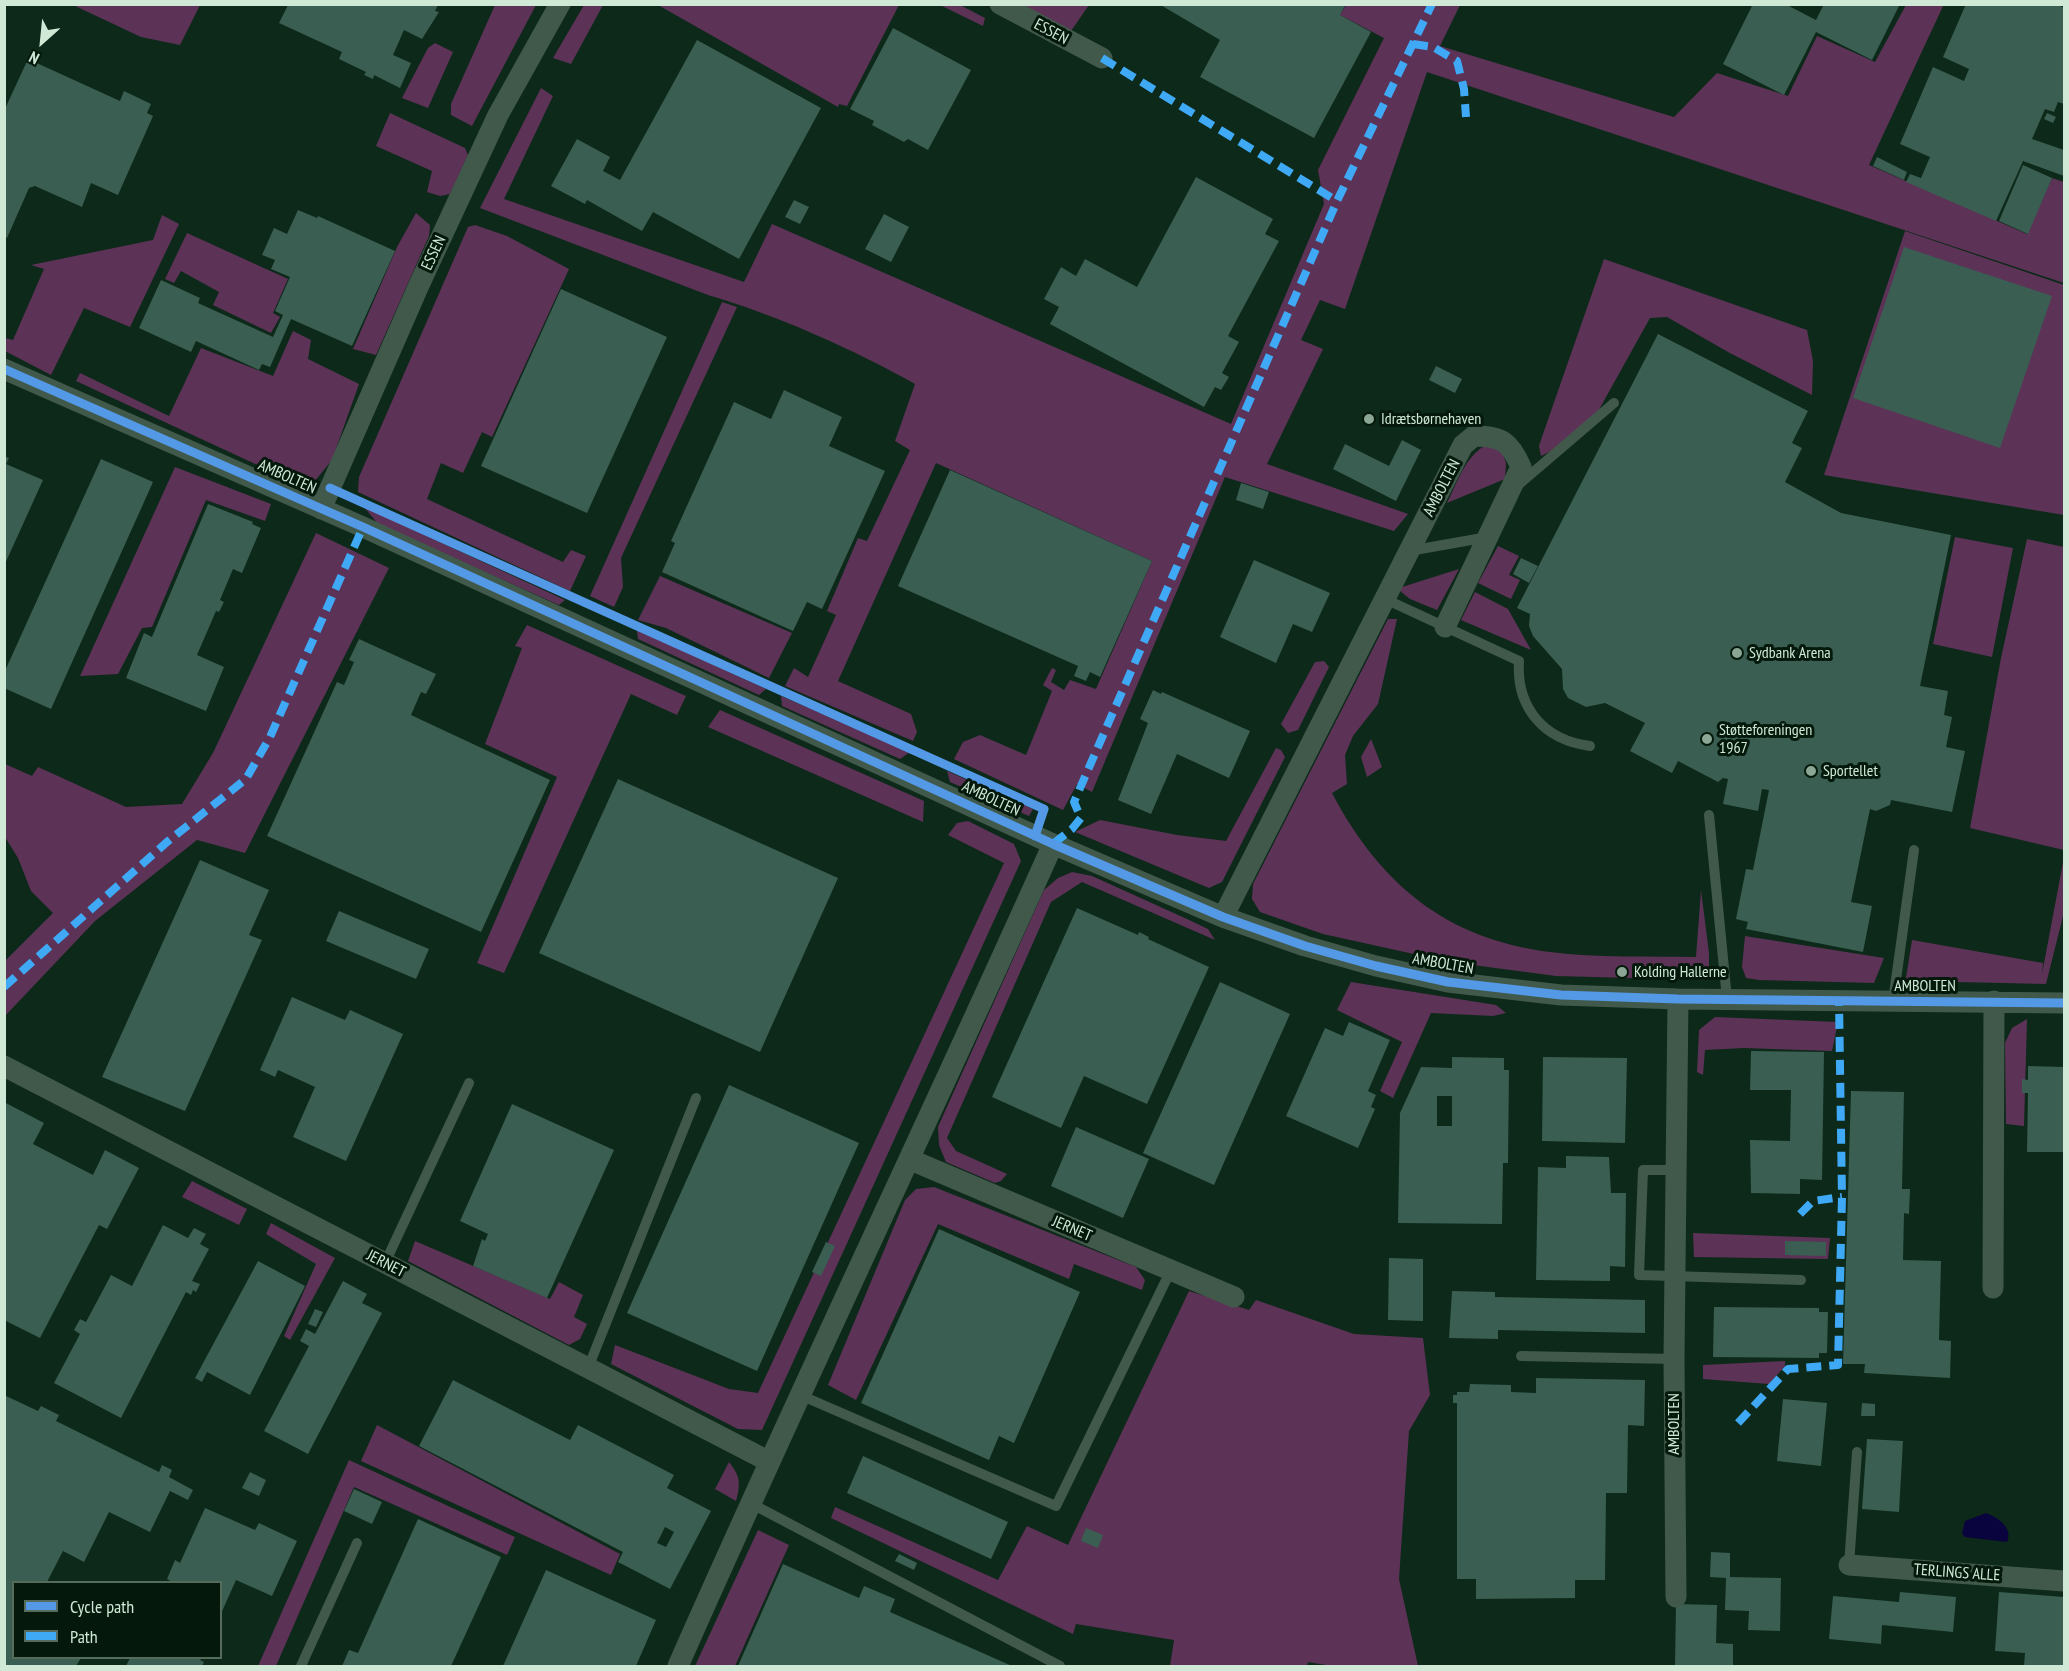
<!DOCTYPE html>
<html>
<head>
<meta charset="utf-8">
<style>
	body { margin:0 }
	#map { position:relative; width:2069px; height:1671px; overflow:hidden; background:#0d2919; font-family:"PT Sans Narrow",sans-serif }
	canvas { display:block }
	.frame { position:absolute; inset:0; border:6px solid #cfe9d6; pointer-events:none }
	.legend { position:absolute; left:12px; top:1581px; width:210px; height:78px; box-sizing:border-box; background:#04190b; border:2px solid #556c5c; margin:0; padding:8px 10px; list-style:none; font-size:18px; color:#cfe9d6 }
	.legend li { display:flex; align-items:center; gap:12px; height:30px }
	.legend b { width:30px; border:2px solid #556c5c }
	.north { position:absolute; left:12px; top:12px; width:60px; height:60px; -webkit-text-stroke:4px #04190b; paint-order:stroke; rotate:207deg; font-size:16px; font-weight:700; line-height:24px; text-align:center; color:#cfe9d6 }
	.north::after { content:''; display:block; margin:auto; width:21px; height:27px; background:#cfe9d6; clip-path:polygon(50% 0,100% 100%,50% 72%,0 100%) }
</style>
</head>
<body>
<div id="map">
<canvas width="2069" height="1671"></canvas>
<div class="frame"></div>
<ul class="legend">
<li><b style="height:8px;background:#5399e6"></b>Cycle path</li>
<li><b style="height:8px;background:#3fa9f5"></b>Path</li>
</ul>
<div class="north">N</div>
</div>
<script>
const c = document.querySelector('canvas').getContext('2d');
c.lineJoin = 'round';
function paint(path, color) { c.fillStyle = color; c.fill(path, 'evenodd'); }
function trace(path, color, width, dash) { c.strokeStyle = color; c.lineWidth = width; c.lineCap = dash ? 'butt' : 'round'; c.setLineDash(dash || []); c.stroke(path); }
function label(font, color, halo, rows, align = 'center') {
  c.font = font + ' "PT Sans Narrow",sans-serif'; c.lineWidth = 6; c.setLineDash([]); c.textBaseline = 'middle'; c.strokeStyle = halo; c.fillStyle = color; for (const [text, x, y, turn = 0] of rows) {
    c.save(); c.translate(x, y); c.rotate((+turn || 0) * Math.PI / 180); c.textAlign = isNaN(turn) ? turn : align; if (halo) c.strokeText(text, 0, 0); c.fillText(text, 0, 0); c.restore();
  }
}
const green = new Path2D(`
	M1944 4 1869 165 2027 234 2052 178 2064 182V283L1427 72 1345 309 1320 300 1301 340 1323 349 1267 464 1408 514 1394 531 1225 477 1092 792 1077 784 1063 810 954 759 963 742 980 735 1026 755 1052 691 1043 685 1052 668 1056 670 1051 682 1064 690 1070 680 1096 689 1152 561 936 463 838 681 911 714 917 732 913 741 785 686 794 668 808 677 836 615 827 611 858 538 867 541 910 450 895 441 915 384C855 350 774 314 708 295L480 208 541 88 553 96 504 199 744 282 772 224 1231 424 1324 204 1318 170 1384 38 1340 15 1346 5H1460L1440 46 1674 117 1717 73 1788 96 1817 36 1875 62 1906 5Z
	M73 5 200 4V5L180 45 141 37Z
	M495 5H536L472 126 451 115V104Z
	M584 5H603L571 64 553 58Z
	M658 5H899L847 106 839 104 838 107Z
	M940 5H960L985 18 983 26Z
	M1019 5H1089L1071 31Z
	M435 43 453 52 428 108 402 98 428 48Z
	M390 113 465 148 468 155 450 194 440 196 427 192 432 171 376 146Z
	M416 213 430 225 429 236 376 355 353 349 397 247Z
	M162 215 179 224 130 327 84 308 51 375 5 351V338L13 340 44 269 31 265 153 240Z
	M475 225 507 236 569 269 492 437 482 432 463 473 441 463 427 499 563 562 571 550 586 556 570 591 358 492 359 477 468 227Z
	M1905 231 2064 285V515L1824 475Z
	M187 233 288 279 273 313 280 317 271 333 213 305 219 292 181 271 174 283 165 279Z
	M1604 259 1807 330 1813 361 1812 395 1728 352 1667 317 1650 318 1596 415 1553 450 1541 456 1539 446 1543 434Z
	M722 302 737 307 621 558 623 587 614 607 590 596Z
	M293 331 311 340 308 359 359 384 332 460 314 482 290 480 76 381 80 373 169 416 201 348 273 376Z
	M1491 442 1500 446 1506 463 1505 479 1447 503C1460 477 1465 455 1491 442Z
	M175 467 271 504 265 521 206 500 152 627 142 628 118 674 80 676Z
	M364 507 565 600 559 605 378 524Z
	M316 533 389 568 245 853 197 840 95 921 5 1016V961L53 913 31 891 18 858 5 837V764L32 776 38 767 126 807 182 804 213 753Z
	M1955 537 2013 548 1992 657 1933 644Z
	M2027 539 2064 547V850L1970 828 2001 658Z
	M1498 546 1519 556 1509 575 1520 580 1511 599 1478 583Z
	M1459 569 1437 610 1410 599 1400 591 1402 587Z
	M660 576 792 633 769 678 666 628 638 620Z
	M1475 592 1508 609 1531 650 1461 620Z
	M1388 619H1397L1378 704 1353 736 1345 755 1347 784 1332 793C1380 884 1446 939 1550 952 1598 958 1648 956 1696 957L1701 890 1709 953V980L1556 976 1450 962 1323 934 1260 912 1252 899 1253 884Z
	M527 625 686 696 677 715 631 694 504 973 477 963 557 777 485 744 522 648 515 646Z
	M637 631V630L766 689 759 695 638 639Z
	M1324 661 1329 667 1298 730 1288 733 1281 724 1315 662Z
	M781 696 910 752 900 759 782 706Z
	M720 710 924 801 923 822 708 727Z
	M1371 739 1382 767 1367 777 1361 757Z
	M1276 748 1281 750 1285 757 1222 882 1209 888 1075 832 1100 820 1177 835 1226 841Z
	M947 771 1033 809 1029 816 950 782Z
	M968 821 1014 844 1021 861 762 1430 738 1429 611 1364 615 1345 729 1389 758 1393 1004 863 948 835 957 823Z
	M2064 857V912L2046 984 1912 981 1906 978 1912 940 2043 963 2042 974Z
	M1072 872 1092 876 1187 919 1208 929 1215 940 1082 882 1051 902 947 1138 956 1151 1007 1174 1001 1181 995 1183 946 1162 939 1145 938 1127 1044 890 1058 878Z
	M1745 936 1884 958 1874 983 1759 980 1746 978 1742 967Z
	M1351 982 1496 1005 1506 1013 1493 1016 1431 1013 1393 1098 1380 1091 1402 1042 1337 1010Z
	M1715 1017 1838 1022 1832 1051 1744 1048 1705 1050 1703 1075 1697 1072 1699 1030Z
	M2027 1019 2024 1126 2006 1124 2005 1043 2012 1028Z
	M192 1181 247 1209 239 1225 182 1197Z
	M934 1187 1136 1267 1145 1280 1142 1290 1074 1264 1069 1279 938 1224 856 1400 828 1385 905 1200 916 1189Z
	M271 1223 335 1258 290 1340 284 1336 316 1264 266 1234Z
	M1693 1233 1830 1238 1828 1259 1694 1257Z
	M415 1241 550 1299 559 1282 583 1295 574 1317 587 1324 580 1339 569 1345 408 1261Z
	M1189 1291 1249 1310 1256 1300 1354 1334 1423 1338 1430 1395 1409 1431 1399 1579 1418 1666H1332L1308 1662 1307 1666H1170L1174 1640 1076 1624 1073 1634 831 1518 835 1507 998 1580 1027 1526 1068 1545Z
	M1785 1361V1366L1769 1384 1703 1379V1365Z
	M377 1425 620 1554 611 1575 361 1461Z
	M349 1460 515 1537 507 1555 354 1487 276 1666H258Z
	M729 1462C740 1476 741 1483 736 1501L715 1489Z
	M758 1530 789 1545 735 1666H695Z`);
const water = new Path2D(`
	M1986 1513C1999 1518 2013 1528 2007 1542L1965 1537 1962 1534 1965 1521Z`);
const building = new Path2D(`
	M1159 4H1346L1340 15 1371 32 1314 138 1200 77 1220 40Z
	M1753 4H1785L1816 20 1824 4H1900L1872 60 1816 32 1784 95 1723 64Z
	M1966 4H2057L2064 8V104L2058 102 2054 112 2045 109 2032 139 2064 150V176L2023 161 1996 221 1906 182 1910 174 1921 178 1930 157 1900 144 1933 67 1964 81 1969 69 1943 57Z
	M288 5H438L435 11 439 12 422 39 404 30 393 55 411 63 400 88 374 75 373 79 364 75 366 72 339 59 342 52 279 23Z
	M893 28 971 70 928 150 908 139 904 142 872 125 874 121 850 109Z
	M697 40 821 108 739 259 653 212 642 231 587 200 585 204 551 186 577 139 610 157 603 171 620 180Z
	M28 59 120 101 124 91 151 104 147 113 153 116 118 195 91 183 82 207 35 186 29 188 7 238 4 236V111Z
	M2047 113 2056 117 2053 123 2044 119Z
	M1877 157 1907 172 1904 180 1873 166Z
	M2023 165 2052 178 2028 234 1999 221Z
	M1196 177 1273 219 1265 234 1279 241 1228 336 1239 342 1222 373 1229 377 1221 390 1215 387 1204 407 1050 324 1059 307 1044 299 1061 267 1076 276 1085 259 1137 287Z
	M794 200 809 207 800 224 785 217Z
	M298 210 317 218 318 216 395 251 352 346 291 319 270 367 262 364 259 370 196 341 191 352 139 328 161 280 200 298 198 303 273 337 283 315 275 311 290 277 271 269 275 260 262 255 274 228 287 234Z
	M884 214 909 227 891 262 865 249Z
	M1904 247 2052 296 2000 448 1853 398Z
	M561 289 667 337 587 513 481 466Z
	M1658 334 1808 411 1792 443 1802 448 1785 482 1841 513 1951 535 1920 686 1948 691 1944 715 1952 717 1946 747 1965 751 1952 812 1891 800 1890 805 1876 811 1870 809 1851 902 1872 906 1863 952 1746 929 1748 922 1736 919 1746 869 1753 870 1769 790 1762 789 1758 811 1723 804 1728 779 1723 778 1718 782 1678 761 1672 773 1630 751 1645 723 1605 703 1586 707 1568 698 1563 689 1562 669 1533 636 1529 626 1530 614 1517 608Z
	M1436 366 1462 379 1455 393 1429 380Z
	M784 390 842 417 829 446 885 471 822 609 807 602 793 631 662 572 675 543 671 541 734 402 771 419Z
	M1402 440 1421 450 1396 501 1333 469 1345 444 1389 466Z
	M4 456 9 458 6 464 43 480 4 566Z
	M101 459 153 482 51 709 4 688V673Z
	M950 470 1152 561 1100 677 1090 672 1086 681 1074 676 1078 666 898 586Z
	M1241 483 1269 492 1263 509 1236 500Z
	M208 504 253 522 252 524 261 528 242 573 233 569 220 600 224 602 219 612 216 611 197 655 224 667 206 711 126 678 144 633 152 637Z
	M1521 558 1538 566 1529 583 1513 574Z
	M1254 560 1330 593 1312 632 1293 624 1276 663 1220 637Z
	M359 639 436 674 426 694 421 692 411 715 550 780 481 932 267 836 337 682 344 685 354 662 349 660Z
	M1153 690 1161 694 1162 692 1250 731 1229 778 1177 754 1151 814 1118 800 1148 723 1140 719Z
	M618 779 838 878 760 1052 539 953Z
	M200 860 269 890 249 935 262 940 185 1111 102 1077Z
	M1077 908 1138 935 1139 932 1149 937 1148 939 1209 967 1147 1104 1084 1076 1061 1128 992 1097Z
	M339 911 429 949 416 979 326 941Z
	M1220 982 1290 1014 1214 1185 1143 1153Z
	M292 997 345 1020 350 1010 403 1034 346 1161 293 1137 315 1087 278 1070 275 1077 260 1070Z
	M1349 1022 1390 1040 1368 1091 1376 1095 1371 1107 1375 1109 1358 1148 1286 1116 1325 1028 1343 1036Z
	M1751 1051 1824 1052 1822 1180 1800 1179V1194L1751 1193 1750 1140 1790 1141 1791 1090H1750Z
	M1452 1057 1504 1058V1070H1509L1508 1163H1503L1502 1224 1398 1223 1400 1113 1421 1067 1452 1068ZM1437 1096H1452V1126H1437Z
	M1543 1057 1627 1058 1625 1143 1542 1141Z
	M2028 1066 2064 1067V1152H2027L2028 1093H2022V1079L2028 1080Z
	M729 1085 859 1143 757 1371 627 1313Z
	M1851 1091 1904 1092 1902 1189H1910L1909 1214 1904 1213 1903 1260 1941 1261 1939 1340 1951 1341 1950 1378 1864 1373 1865 1364H1843Z
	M4 1102 44 1123 33 1144 93 1175 105 1150 139 1168 107 1229 99 1225 40 1338 4 1320Z
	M512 1104 614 1150 547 1298 473 1266 482 1239 485 1241 488 1234 460 1221Z
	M1076 1127 1149 1159 1123 1218 1051 1186Z
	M1566 1156 1609 1157 1611 1193H1626L1625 1267 1610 1266V1281L1536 1280 1538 1167 1566 1168Z
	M163 1225 188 1238 194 1228 206 1234 200 1244 209 1249 192 1281 200 1284 196 1292 193 1290 191 1295 186 1292 121 1418 54 1383 80 1334 74 1330 80 1319 86 1322 111 1275 132 1286Z
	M939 1229 1080 1292 1014 1443 999 1436 989 1460 861 1403Z
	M1785 1241 1826 1242V1256L1785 1255Z
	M826 1242 835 1246 821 1276 812 1272Z
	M1389 1258 1423 1259V1321L1388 1320Z
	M258 1261 305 1286 250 1395 207 1372 202 1382 195 1378Z
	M343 1281 367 1294 362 1303 382 1313 308 1454 264 1431 309 1346 300 1341 306 1329 315 1334Z
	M1452 1291 1495 1292V1297L1645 1300V1333L1498 1330V1339L1449 1338Z
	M1714 1307 1819 1308V1312H1828L1827 1353H1819V1358L1713 1357Z
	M315 1309 323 1312 316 1327 308 1324Z
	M1536 1378 1645 1380 1644 1426 1628 1425 1627 1493H1606L1605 1580H1575V1598L1476 1599V1579H1457V1403H1453V1395H1457V1392H1469L1470 1384 1511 1385V1392L1536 1393Z
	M453 1380 570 1440 578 1425 674 1475 667 1488 711 1511 670 1589 618 1562 623 1552 419 1446ZM665 1527 674 1532 666 1547 657 1543Z
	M4 1395 38 1411 41 1406 59 1415 56 1421 159 1472 162 1465 172 1470 169 1477 193 1490 188 1500 170 1491 150 1532 109 1512 84 1562 63 1551 47 1582H14V1658H81L76 1666H4Z
	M1783 1399 1827 1403 1821 1466 1777 1461Z
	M1862 1403 1875 1404V1416H1861Z
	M1867 1439 1903 1441 1899 1512 1862 1509Z
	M863 1456 1008 1522 991 1559 847 1493Z
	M250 1472 266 1480 259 1496 242 1488Z
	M354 1489 382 1502 372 1524 344 1511Z
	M205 1508 255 1530 259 1523 297 1541 272 1596 236 1580 220 1616V1582H172L167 1579 175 1560 180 1563Z
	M418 1519 501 1557 451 1666H342L349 1650 358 1653Z
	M1086 1528 1103 1535 1098 1548 1081 1541Z
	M1711 1552 1730 1553V1577L1781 1578 1780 1631 1748 1630 1749 1611 1725 1610 1726 1578 1710 1577Z
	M899 1554 917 1563 914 1570 895 1561Z
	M783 1564 859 1598 864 1586 895 1599 890 1612 1012 1666H738Z
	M546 1570 656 1620 636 1666H503Z
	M1900 1592 1956 1597 1953 1632 1882 1625 1881 1644 1829 1639 1833 1596 1899 1602Z
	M1999 1592 2064 1597V1666H2024L2025 1653 1995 1651Z
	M1676 1604 1717 1605 1716 1643 1733 1644V1666H1675Z
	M130 1658H202L200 1660 204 1662 202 1666H126Z`);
const lane = new Path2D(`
	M1517 486 1614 403
	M1409 551 1488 537
	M1385 599 1519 661C1516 708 1544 740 1590 746
	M1709 815 1727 999
	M1893 1001 1914 850
	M1676 1170H1643L1639 1275 1801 1280
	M385 1263 469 1083
	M1521 1356 1674 1359
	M588 1368 696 1098
	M800 1395 1056 1506 1171 1270
	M750 1503 1060 1666
	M1849 1565 1857 1452
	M301 1666 357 1543`);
const street = new Path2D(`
	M1000 4 1102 58
	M4 369 363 527 1053 844 1223 917 1305 946 1376 966 1448 982 1561 995 1678 999 2064 1003
	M321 509 419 285 498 115 560 4
	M1223 917 1463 445 1474 436C1502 436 1510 442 1521 467L1445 627
	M4 1066 768 1461
	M911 1160 1234 1297
	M1993 1288 1994 1001
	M1849 1565 2064 1581
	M1676 1597 1674 1359 1678 999
	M678 1666C799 1391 930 1119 1053 844`);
const quiet = new Path2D(`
	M1413 44 1433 47 1457 61 1464 89 1466 117
	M1102 58 1337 201
	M1053 844 1072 829 1081 818 1074 802 1104 733 1337 201 1432 4
	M4 987 167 842 246 779 270 737 363 527
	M1800 1214 1813 1201 1842 1197
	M1738 1423 1788 1369 1838 1365 1842 1197 1839 1000`);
const cycleway = new Path2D(`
	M4 369 363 527 1053 844 1223 917 1305 946 1376 966 1448 982 1561 995 1678 999 2064 1003
	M330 488 1044 809 1035 836`);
const markers = [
	[1369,419,6,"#8ba694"],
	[1737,653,6,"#8ba694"],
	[1707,739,6,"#8ba694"],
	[1811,771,6,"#8ba694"],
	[1622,972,6,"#8ba694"]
];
const streetNames = [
	["ESSEN",1051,32,28],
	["ESSEN",434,253,-65],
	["AMBOLTEN",287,477,24],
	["AMBOLTEN",1442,488,-63],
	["AMBOLTEN",991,799,25],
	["AMBOLTEN",1443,964,10],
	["AMBOLTEN",1925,986],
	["JERNET",1072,1229,23],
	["JERNET",386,1264,27],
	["AMBOLTEN",1674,1424,-90],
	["TERLINGS ALLE",1957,1573,4]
];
const poiNames = [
	["Idrætsbørnehaven",1381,419],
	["Sydbank Arena",1749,653],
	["Støtteforeningen",1719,730],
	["1967",1719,748],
	["Sportellet",1823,771],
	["Kolding Hallerne",1634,972]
];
paint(green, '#5d3257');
paint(water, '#09043d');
paint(building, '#3a5e51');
trace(lane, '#41594a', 10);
trace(street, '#41594a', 21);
trace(quiet, '#3fa9f5', 8, [15, 8]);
trace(cycleway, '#5399e6', 9);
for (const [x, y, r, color] of markers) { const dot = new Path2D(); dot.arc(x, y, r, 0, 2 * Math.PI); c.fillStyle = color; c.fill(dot); trace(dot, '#04190b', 2); }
label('16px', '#cfe9d6', '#04190b', streetNames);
label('16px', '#cfe9d6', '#04190b', poiNames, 'left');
</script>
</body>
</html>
